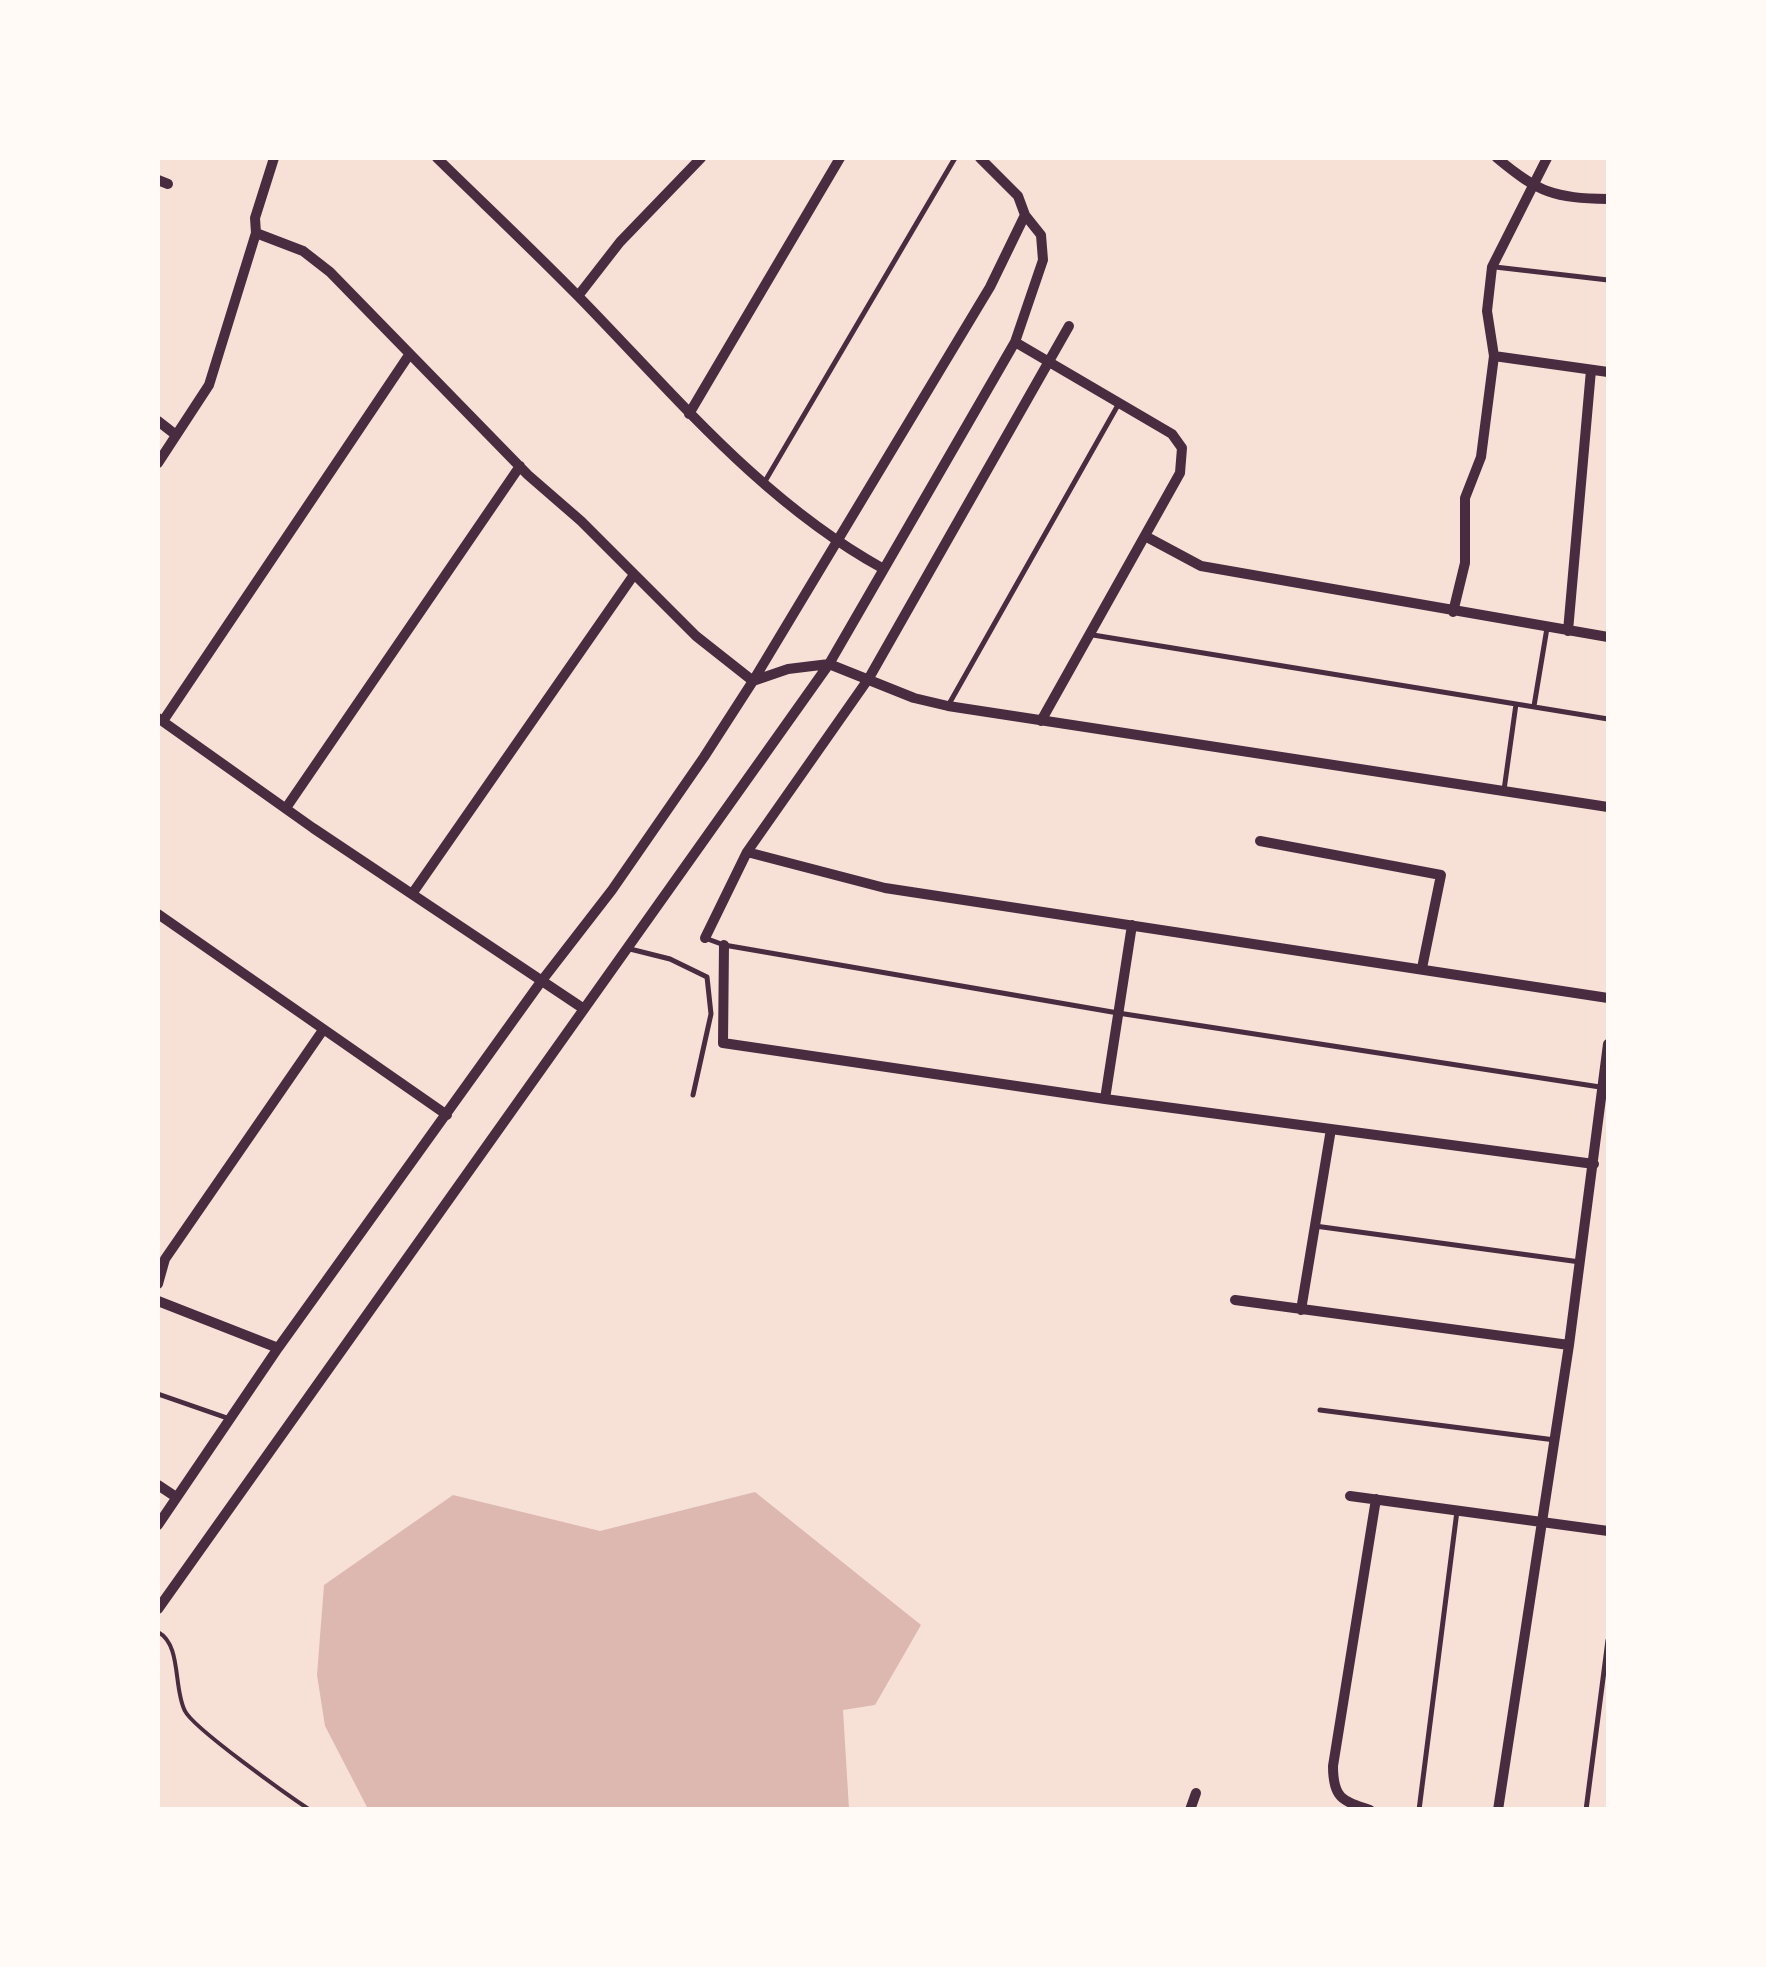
<!DOCTYPE html>
<html>
<head>
<meta charset="utf-8">
<style>
	body { margin:0 }
	#map { position:relative; width:1766px; height:1967px; overflow:hidden; background:#f7e1d7; font-family:"PT Serif",serif }
	canvas { display:block }
	.frame { position:absolute; inset:0; border:160px solid #fffaf5; pointer-events:none }
</style>
</head>
<body>
<div id="map">
<canvas width="1766" height="1967"></canvas>
<div class="frame"></div>
</div>
<script>
const c = document.querySelector('canvas').getContext('2d');
c.lineJoin = 'round';
function paint(path, color) { c.fillStyle = color; c.fill(path, 'evenodd'); }
function trace(path, color, width, dash) { c.strokeStyle = color; c.lineWidth = width; c.lineCap = dash ? 'butt' : 'round'; c.setLineDash(dash || []); c.stroke(path); }
const water = new Path2D(`
	M755 1492 921 1625 875 1705 843 1710 849 1809H368L325 1726 317 1675 324 1585 453 1495 600 1531Z`);
const path = new Path2D(`
	M158 1632C182 1645 173 1688 185 1711 193 1728 289 1796 310 1810`);
const service = new Path2D(`
	M1495 267 1608 280
	M764 483 955 158
	M1093 635 1608 719
	M949 704 1118 405
	M1534 706 1547 628
	M1504 790 1516 704
	M705 938 724 945 1118 1013 1600 1087
	M630 949 670 959 707 977 711 1014 693 1095
	M1315 1226 1580 1262
	M158 1394 230 1419
	M1320 1410 1555 1440
	M1419 1810 1457 1511
	M1586 1810 1608 1640`);
const minor = new Path2D(`
	M437 158C484 204 532 249 578 296 674 394 761 501 882 568
	M1497 158C1539 193 1554 198 1608 199
	M1547 158 1492 267 1487 311 1494 356 1608 372
	M158 180 168 184
	M256 233 303 251 330 272 528 475 581 521 696 636 753 681
	M578 296 620 242 701 158
	M1015 342 1172 434 1182 448 1180 473 1041 721
	M689 414 840 158
	M158 421 176 435
	M158 463 209 385 256 233 255 218 274 158
	M1145 536 1201 566 1608 637
	M1453 612 1465 563V498L1481 457 1494 356
	M1568 631 1591 370
	M753 681 788 669 829 664 914 698 948 706 1608 807
	M158 718 313 828 584 1009
	M163 721 409 355
	M286 808 520 466
	M1260 841 1441 875 1422 968
	M747 852 885 888 1608 998
	M412 894 633 576
	M158 914 447 1115
	M705 938 747 852 869 678 1069 326
	M724 945 723 1043 1105 1099 1594 1164
	M1105 1099 1132 925
	M158 1284 165 1259 323 1030
	M1235 1300 1569 1345
	M158 1301 278 1348
	M1301 1310 1331 1129
	M158 1485 176 1497
	M1350 1496 1608 1531
	M158 1525 278 1348 540 983 612 890 704 757 753 681 990 287 1025 215
	M158 1609 829 664 1015 342 1043 260 1041 235 1025 215 1018 196 980 158
	M1190 1810 1196 1793
	M1370 1810C1342 1801 1333 1798 1333 1766L1376 1499
	M1498 1810 1569 1345 1608 1044`);
paint(water, '#dcb8b0');
trace(path, '#4a2c40', 4);
trace(service, '#4a2c40', 5);
trace(minor, '#4a2c40', 10);
</script>
</body>
</html>
